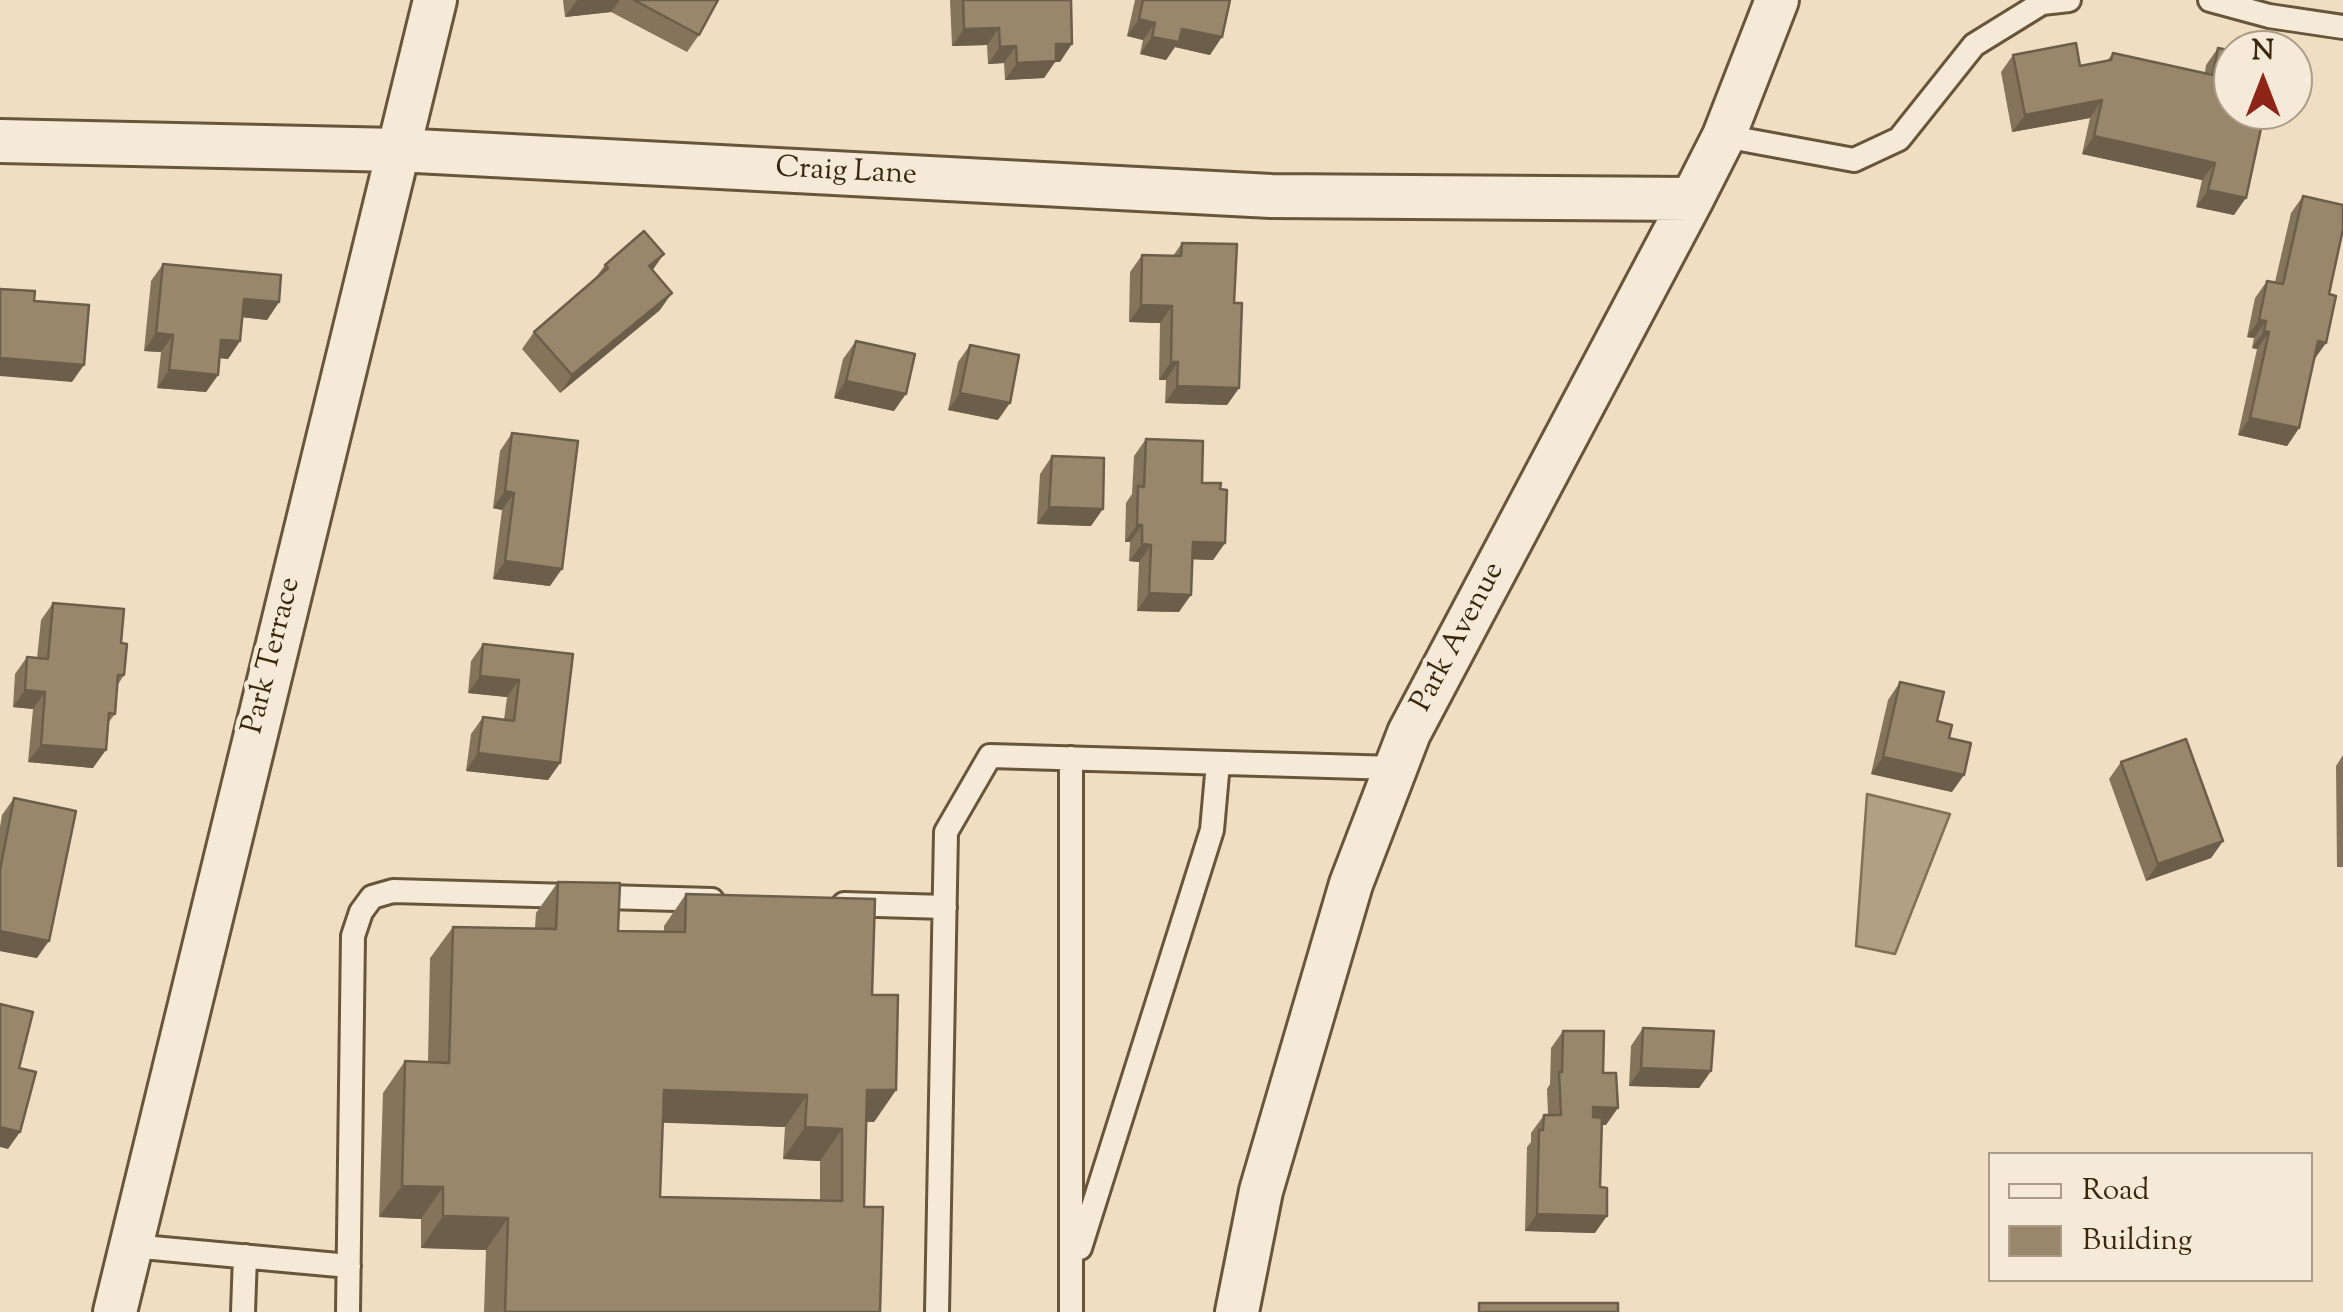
<!DOCTYPE html>
<html>
<head>
<meta charset="utf-8">
<style>
	body { margin:0 }
	#map { position:relative; width:2343px; height:1312px; overflow:hidden; background:#f0dec2; font-family:"Sorts Mill Goudy",serif }
	canvas { display:block }
	.legend { position:absolute; left:1988px; top:1152px; width:325px; height:130px; box-sizing:border-box; background:#f5ead7; border:2px solid #aa9c86; margin:0; padding:12px 18px; list-style:none; font-size:30px; color:#3a280d }
	.legend li { display:flex; align-items:center; gap:20px; height:50px }
	.legend b { width:50px; border:2px solid #aa9c86 }
	.north { position:absolute; left:2213px; top:30px; width:100px; height:100px; box-sizing:border-box; background:#f5ead7; border:2px solid #aa9c86; border-radius:50%; rotate:0deg; font-size:28px; font-weight:700; line-height:40px; text-align:center; color:#3a280d }
	.north::after { content:''; display:block; margin:auto; width:35px; height:45px; background:#8f2418; clip-path:polygon(50% 0,100% 100%,50% 72%,0 100%) }
</style>
</head>
<body>
<div id="map">
<canvas width="2343" height="1312"></canvas>
<ul class="legend">
<li><b style="height:12px;background:#f5ead7"></b>Road</li>
<li><b style="height:28px;background:#99876b"></b>Building</li>
</ul>
<div class="north">N</div>
</div>
<script>
const c = document.querySelector('canvas').getContext('2d');
c.lineJoin = 'round';
function paint(path, color) { c.fillStyle = color; c.fill(path, 'evenodd'); }
function trace(path, color, width, dash) { c.strokeStyle = color; c.lineWidth = width; c.lineCap = dash ? 'butt' : 'round'; c.setLineDash(dash || []); c.stroke(path); }
function label(font, color, halo, rows, align = 'center') {
  c.font = font + ' "Sorts Mill Goudy",serif'; c.lineWidth = 9; c.setLineDash([]); c.textBaseline = 'middle'; c.strokeStyle = halo; c.fillStyle = color; for (const [text, x, y, turn = 0] of rows) {
    c.save(); c.translate(x, y); c.rotate((+turn || 0) * Math.PI / 180); c.textAlign = isNaN(turn) ? turn : align; if (halo) c.strokeText(text, 0, 0); c.fillText(text, 0, 0); c.restore();
  }
}
const water = new Path2D(`
	M1867 794 1950 814 1895 954 1856 946Z`);
const service = new Path2D(`
	M2210 0 2269 16 2343 27
	M1724 136 1854 160 1899 139 1974 45 2042 3 2069 0
	M844 904 945 907
	M131 1246 349 1266
	M1080 1248 1212 830 1218 763
	M243 1312 245 1256
	M348 1312 353 936 361 912 372 897 393 891 712 900
	M937 1312 946 832 990 756 1395 768
	M1071 1312V758`);
const minor = new Path2D(`
	M0 141 397 150 1271 196 1692 199
	M115 1312 435 0
	M1237 1312 1261 1191 1351 884 1409 733 1692 199 1724 136 1777 0`);
const wall = new Path2D(`
	M563 0H718L699 35 687 52 611 12 565 17Z
	M950 0H1071L1060 62H1055L1044 78 1005 80 1004 63 988 64 987 45 952 46Z
	M1135 0H1230L1210 55 1175 47 1166 60 1140 54 1143 40 1127 36Z
	M2218 48 2234 215 2196 207 2202 180 2082 154 2090 118 2012 132 2001 72 2013 55 2080 66 2107 61 2113 53 2205 73 2206 65Z
	M2303 196 2314 360 2299 428 2287 446 2238 435 2257 349 2252 348 2254 338 2247 337 2255 298 2267 281 2275 282 2291 213Z
	M1182 243 1234 303 1239 388 1227 405 1165 403 1166 380H1159L1160 323 1129 322 1130 272 1142 255 1173 256Z
	M163 264 279 302 267 320 242 317 240 341 228 359 219 358 218 375 206 392 157 388 161 352 144 351 151 281Z
	M605 265 652 270 660 310 560 393 522 349 534 332 594 280Z
	M856 341 894 411 834 398 843 359Z
	M970 345 998 420 948 410 958 362Z
	M512 433 550 586 493 579 502 510 493 508 500 451Z
	M1146 439 1202 483 1220 489 1225 543 1213 560 1192 559 1179 612 1137 611 1139 562 1129 561 1130 542H1125L1126 503 1132 494 1134 456Z
	M1052 456 1091 526 1037 524 1040 474Z
	M53 603 121 643 124 675 117 686 115 714 108 723 93 768 28 762 33 709 13 707 15 674 27 657 37 658 41 620Z
	M483 644 573 654 560 763 548 780 466 771 471 734 483 717 504 720 507 697 468 693 471 661Z
	M1900 682 1937 721 1949 738 1952 792 1871 774 1888 700Z
	M2343 755V867H2337L2336 766Z
	M2121 762 2223 841 2211 858 2146 881 2109 779Z
	M14 798 37 958 0 951V827L2 815Z
	M558 882 618 931 664 932V926L686 894 872 995 896 1090 874 1122H866L864 1207 880 1312H484L486 1250 421 1248V1219L379 1217 383 1093 405 1061 428 1062 430 958 453 927 535 928 536 913ZM663 1122 785 1127 783 1159 820 1161V1200L660 1197Z
	M1643 1028 1711 1071 1699 1088 1629 1086 1631 1046Z
	M1563 1031 1603 1073 1606 1125H1602L1595 1233 1525 1231 1527 1147 1531 1142V1133L1544 1115H1548L1547 1089 1550 1084 1551 1048Z`);
const shadedWall = new Path2D(`
	M577 0H620L611 12 565 17Z
	M1139 19 1155 23 1143 40 1127 36Z
	M999 28 987 45 952 46 964 29Z
	M1182 29 1222 37 1210 55 1175 47 1166 60 1140 54 1152 37Z
	M1056 44H1072L1060 62H1055L1044 78 1005 80 1017 63Z
	M1016 46 1004 63 988 64 1000 47Z
	M2102 100 2090 118 2012 132 2025 115Z
	M2094 136 2215 163 2202 180 2082 154Z
	M2208 190 2246 198 2234 215 2196 207Z
	M664 254 652 271 649 266Z
	M672 293 660 310 560 393 572 375Z
	M244 299 279 302 267 320 232 316Z
	M1141 305 1172 306 1160 323 1129 322Z
	M2259 320 2266 321 2254 338 2247 337Z
	M2264 331 2269 332 2257 349 2252 348Z
	M156 333 173 335 161 352 144 351Z
	M221 340 240 341 228 359 209 357Z
	M2318 341 2326 343 2314 360Z
	M0 358 84 365 72 382 0 376Z
	M1171 362H1178L1166 380H1159Z
	M169 370 218 375 206 392 157 388Z
	M846 381 906 394 894 411 834 398Z
	M1177 386 1239 388 1227 405 1165 403Z
	M960 393 1010 403 998 420 948 410Z
	M2250 418 2299 428 2287 446 2238 435Z
	M505 491 514 493 502 510 493 508Z
	M1049 507 1103 509 1091 526 1037 524Z
	M1137 525H1142L1130 542H1125Z
	M1193 542 1225 543 1213 560 1181 559Z
	M1142 544 1151 545 1139 562 1129 561Z
	M505 561 562 569 550 586 493 579Z
	M1149 593 1191 595 1179 612 1137 611Z
	M480 676 519 680 507 697 468 693Z
	M25 690 45 692 33 709 13 707Z
	M41 745 106 750 93 768 28 762Z
	M478 753 560 763 548 780 466 771Z
	M1883 757 1964 775 1952 792 1871 774Z
	M2223 841 2211 858 2146 881 2158 864Z
	M0 931 49 941 37 958 0 951Z
	M1641 1068 1711 1071 1699 1088 1629 1086Z
	M664 1090 807 1095 785 1127 642 1122Z
	M867 1090H896L874 1122 845 1121Z
	M1593 1107 1618 1108 1606 1125H1581Z
	M0 1127 20 1132 8 1149 0 1147Z
	M805 1127 842 1129 820 1161 783 1159Z
	M402 1186 443 1187 421 1219 379 1217Z
	M1537 1214 1607 1216 1595 1233 1525 1231Z
	M443 1216 508 1218 486 1250 421 1248Z`);
const building = new Path2D(`
	M634 0H718L699 35Z
	M963 0H1071L1072 44H1056V61L1017 63 1016 46 1000 47 999 28 964 29Z
	M1143 0H1230L1222 37 1182 29 1179 42 1152 37 1155 23 1139 19Z
	M2076 43 2080 66 2111 60 2113 53 2213 75 2218 48 2233 51V110H2265L2246 198 2208 190 2215 163 2094 136 2102 100 2025 115 2013 55Z
	M2303 196 2343 205V229L2329 294 2336 296 2326 343 2318 341 2299 428 2250 418 2269 332 2264 331 2266 321 2259 320 2267 281 2283 284Z
	M644 231 664 254 649 266 672 293 572 375 534 332 608 268 605 265Z
	M1182 243 1237 244 1234 303H1242L1239 388 1177 386 1178 362H1171L1172 306 1141 305 1142 255 1181 256Z
	M163 264 281 275 279 302 244 299 240 341 221 340 218 375 169 370 173 335 156 333Z
	M0 289 35 291 34 301 89 305 84 365 0 358Z
	M856 341 915 354 906 394 846 381Z
	M970 345 1019 355 1010 403 960 393Z
	M512 433 578 441 562 569 505 561 514 493 505 491Z
	M1146 439 1203 441 1202 483H1221L1220 489 1227 490 1225 543 1193 542 1191 595 1149 593 1151 545 1142 544V525H1137L1138 486 1144 487Z
	M1052 456 1104 458 1103 509 1049 507Z
	M53 603 124 609 121 643 127 644 124 675H118L115 714 109 713 106 750 41 745 45 692 25 690 27 657 48 659Z
	M483 644 573 654 560 763 478 753 483 717 514 721 519 680 480 676Z
	M1900 682 1944 692 1937 721 1952 725 1949 738 1971 743 1964 775 1883 757Z
	M2186 739 2223 841 2158 864 2121 762Z
	M14 798 76 811 49 941 0 931V870Z
	M558 882 620 883 618 931 685 932 686 894 875 899 872 995H898L896 1090H867L864 1207H883L880 1312H505L508 1218 443 1216V1187L402 1186 405 1061 449 1063 453 927 556 929ZM664 1090 807 1095 805 1127 842 1129V1201L660 1197Z
	M0 1004 33 1012 19 1068 36 1072 20 1132 0 1127Z
	M1643 1028 1714 1031 1711 1071 1641 1068Z
	M1563 1031H1604L1603 1073H1616L1618 1108 1593 1107V1117L1602 1118 1600 1187 1607 1188V1216L1537 1214 1539 1130H1543L1544 1115H1561L1559 1072H1562Z
	M1479 1303H1618V1312H1479Z`);
const streetNames = [
	["Craig Lane",846,174,3],
	["Park Avenue",1460,638,-62],
	["Park Terrace",274,656,-76]
];
paint(water, '#b2a084');
trace(water, '#827054', 2.5);
trace(service, '#68563a', 28);
trace(minor, '#68563a', 48);
trace(service, '#f5ead7', 22);
trace(minor, '#f5ead7', 42);
paint(wall, '#84745c');
paint(shadedWall, '#6b5e4b');
paint(building, '#99876b');
trace(building, '#6b5e4b', 2.5);
label('30px', '#3a280d', '#f5ead7', streetNames);
</script>
</body>
</html>
